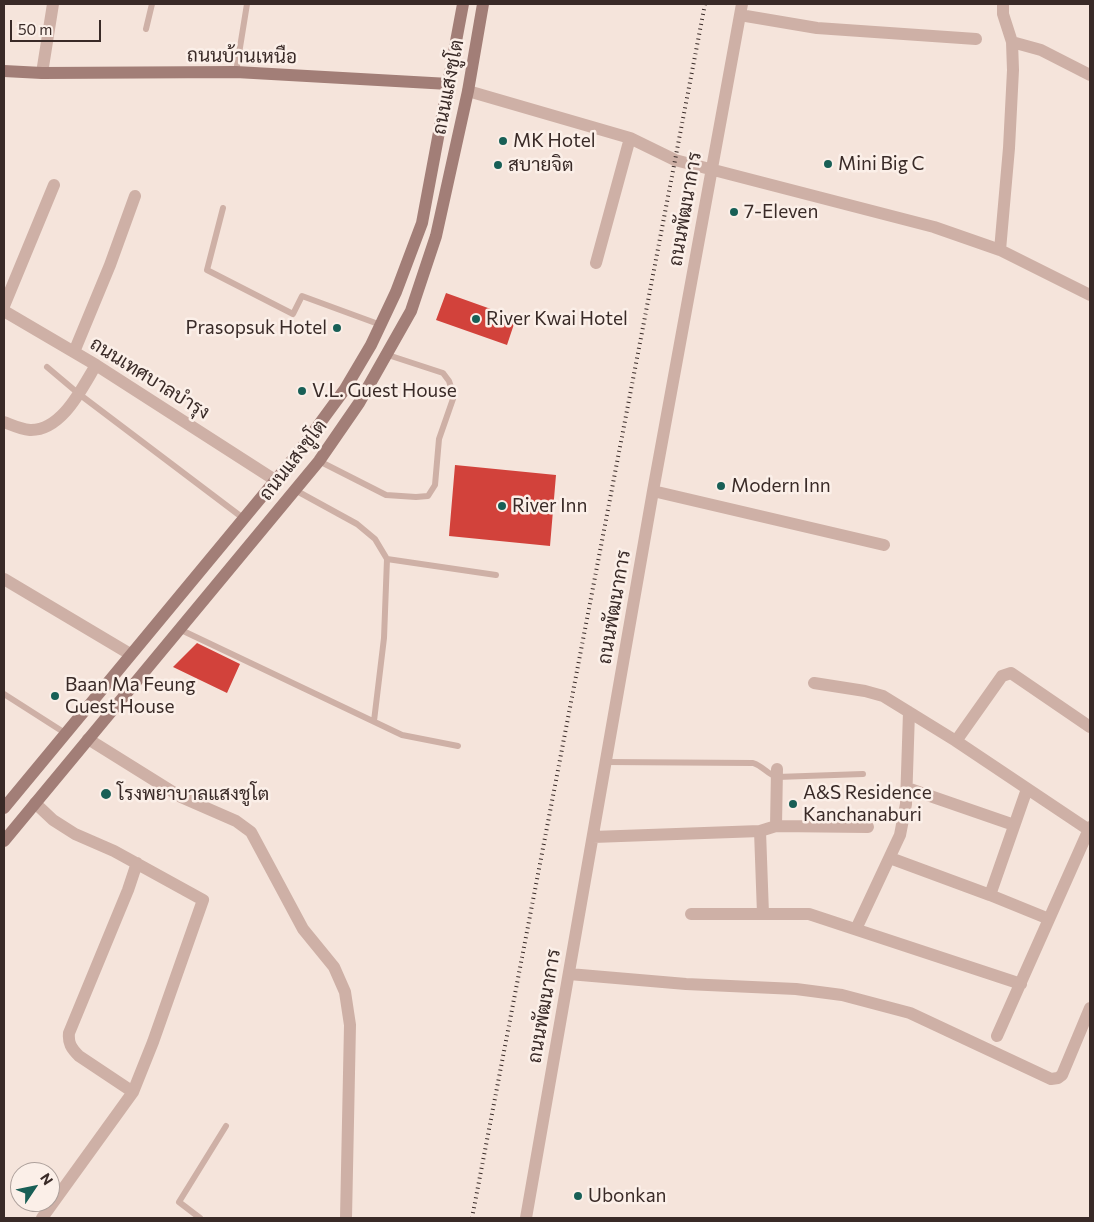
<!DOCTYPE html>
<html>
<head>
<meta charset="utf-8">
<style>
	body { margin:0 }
	#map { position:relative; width:1094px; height:1222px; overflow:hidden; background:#f5e4db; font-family:Commissioner,sans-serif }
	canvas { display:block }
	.frame { position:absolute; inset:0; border:5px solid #392a27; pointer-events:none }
	.north { position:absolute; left:10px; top:1162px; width:50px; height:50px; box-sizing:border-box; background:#fbefe8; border:1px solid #ada09b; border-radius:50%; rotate:56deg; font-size:14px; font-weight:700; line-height:20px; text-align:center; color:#392a27 }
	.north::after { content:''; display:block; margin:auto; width:18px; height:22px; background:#185f56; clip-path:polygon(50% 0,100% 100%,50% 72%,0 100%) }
	.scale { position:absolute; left:10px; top:20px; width:91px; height:22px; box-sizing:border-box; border:2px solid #392a27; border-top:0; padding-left:6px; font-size:15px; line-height:18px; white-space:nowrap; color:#392a27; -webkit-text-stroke:4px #fbefe8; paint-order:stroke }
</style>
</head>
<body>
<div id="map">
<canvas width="1094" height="1222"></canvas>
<div class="frame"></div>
<div class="north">N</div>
<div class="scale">50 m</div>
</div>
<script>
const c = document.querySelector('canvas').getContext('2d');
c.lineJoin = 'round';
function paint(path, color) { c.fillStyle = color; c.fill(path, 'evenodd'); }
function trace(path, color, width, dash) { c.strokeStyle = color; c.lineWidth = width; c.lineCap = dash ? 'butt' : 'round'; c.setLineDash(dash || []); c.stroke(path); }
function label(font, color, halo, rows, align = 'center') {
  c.font = font + ' Commissioner,Sarabun,sans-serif'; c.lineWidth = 5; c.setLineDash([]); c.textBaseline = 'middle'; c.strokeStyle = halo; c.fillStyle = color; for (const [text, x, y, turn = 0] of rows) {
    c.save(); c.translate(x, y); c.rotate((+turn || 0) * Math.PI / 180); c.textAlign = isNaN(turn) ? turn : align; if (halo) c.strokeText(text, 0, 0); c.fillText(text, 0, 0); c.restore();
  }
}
const building = new Path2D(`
	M446 293 516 318 507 345 436 320Z
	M455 465 556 475 550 546 449 536Z
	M197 643 240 664 227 693 173 667Z`);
const service = new Path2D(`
	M146 29 152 4
	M236 72 247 4
	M223 208 207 270 293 314 302 296 381 325
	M47 367 79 394 243 518
	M319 461 386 495 416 497 428 496 435 485 439 439 454 396 449 381 443 373 388 355
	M295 490 357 524 375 539 387 559 384 638 374 721
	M387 559 496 575
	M179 629 402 735 458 746
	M4 694 65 733
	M606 762 753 763C763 766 767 774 777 777L863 774
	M200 1218 179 1202 226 1126`);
const minor = new Path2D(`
	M740 15 817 28 976 39
	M1012 42 1041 50 1090 75
	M42 73 53 4
	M468 91 630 138 675 160 934 227 1000 250 1090 295
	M1000 250 1009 148 1013 70 1012 42 1003 14V4
	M596 263 630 138
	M4 306 54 185
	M4 311 96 365 275 480
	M74 352 110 265 135 196
	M4 422C12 425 20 429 30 430 62 431 82 388 96 365
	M653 491 884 545
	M4 579 130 654
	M814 683 865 691 883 696 956 741 1089 830
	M88 739 181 797 236 821 251 832 303 929 334 967 345 992 350 1025 346 1218
	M956 741 1002 676 1011 673 1090 727
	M907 788 1014 825
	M35 803 53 820 75 834 114 851 203 900 153 1042 133 1092 42 1218
	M776 826 777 769
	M760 831 763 914
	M593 837 760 831 776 826 868 827
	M890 858 990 895 1049 919
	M990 895 1027 789
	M691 914H809L1021 984
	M856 929 900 835 906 804 909 712
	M569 974 686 984 796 989 842 995 910 1013 1051 1079 1058 1078 1062 1075 1090 1008
	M997 1036 1090 827
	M133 1092 79 1056C71 1048 68 1043 69 1033L128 890 137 863
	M526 1218 653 491 742 4`);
const secondary = new Path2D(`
	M4 71 42 73 236 72 449 84
	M4 808 298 453 345 389 371 345 396 292 422 223 463 4
	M4 841 319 461 359 403 411 311 436 236 468 91 483 4`);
const rail = new Path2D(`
	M472 1218 705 4`);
const markers = [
	[503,141,5,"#185f56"],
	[828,164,5,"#185f56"],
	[498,165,5,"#185f56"],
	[734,212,5,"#185f56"],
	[476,319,5,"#185f56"],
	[337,328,5,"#185f56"],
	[302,391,5,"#185f56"],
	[721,486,5,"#185f56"],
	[502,506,5,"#185f56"],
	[55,696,5,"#185f56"],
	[106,794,6,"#185f56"],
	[793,804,5,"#185f56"],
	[578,1196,5,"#185f56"]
];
const streetNames = [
	["ถนนบ้านเหนือ",242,56,1],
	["ถนนแสงชูโต",448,87,-79],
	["ถนนพัฒนาการ",685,209,-80],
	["ถนนเทศบาลบำรุง",150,378,32],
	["ถนนแสงชูโต",293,460,-52],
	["ถนนพัฒนาการ",614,607,-80],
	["ถนนพัฒนาการ",544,1006,-80]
];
const poiNames = [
	["MK Hotel",513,141],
	["Mini Big C",838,164],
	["สบายจิต",508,165],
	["7-Eleven",744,212],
	["River Kwai Hotel",486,319],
	["Prasopsuk Hotel",327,328,"right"],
	["V.L. Guest House",312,391],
	["Modern Inn",731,486],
	["River Inn",512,506],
	["Baan Ma Feung",65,685],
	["Guest House",65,707],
	["A&S Residence",803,793],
	["Kanchanaburi",803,815],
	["โรงพยาบาลแสงชูโต",117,794],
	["Ubonkan",588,1196]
];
paint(building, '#d2423b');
trace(service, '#ceb0a6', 6);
trace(minor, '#ceb0a6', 12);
trace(secondary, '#a27e77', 12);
trace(rail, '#392a27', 4, [1, 4]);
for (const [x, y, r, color] of markers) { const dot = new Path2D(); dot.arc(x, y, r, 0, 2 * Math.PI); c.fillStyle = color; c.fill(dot); trace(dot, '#fbefe8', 2); }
label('19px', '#392a27', '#fbefe8', streetNames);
label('19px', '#392a27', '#fbefe8', poiNames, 'left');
</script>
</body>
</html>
